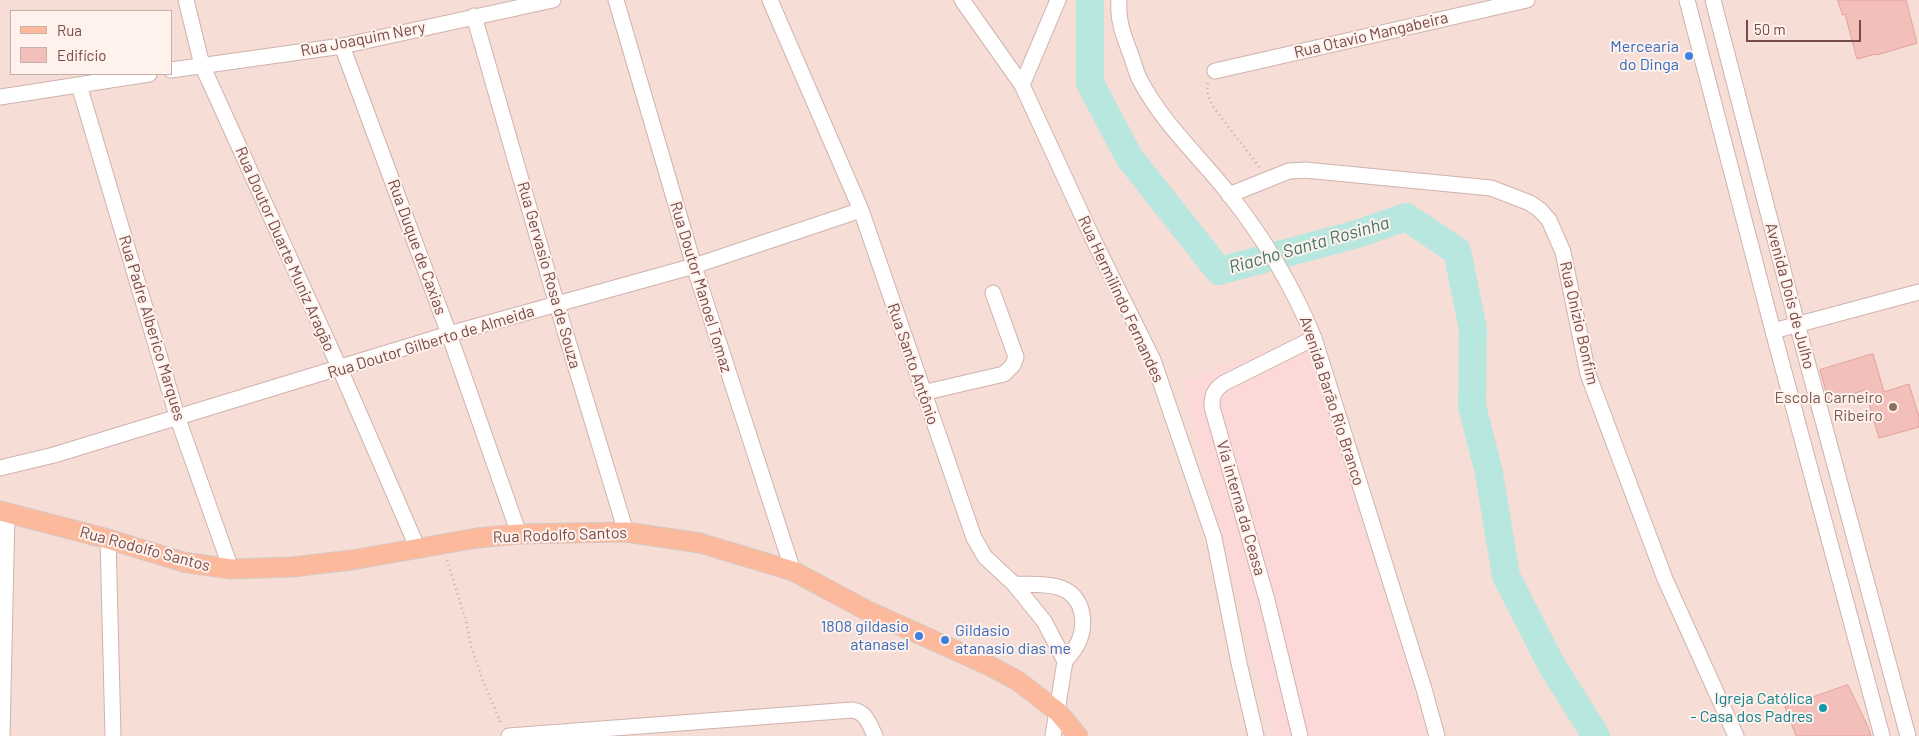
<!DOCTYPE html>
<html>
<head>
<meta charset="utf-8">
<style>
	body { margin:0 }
	#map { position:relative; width:1919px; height:736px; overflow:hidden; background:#fdebe4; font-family:Barlow,sans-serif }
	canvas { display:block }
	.legend { position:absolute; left:10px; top:10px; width:162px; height:65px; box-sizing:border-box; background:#fff1eb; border:1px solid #c8afaa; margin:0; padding:6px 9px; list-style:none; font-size:15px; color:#764b49 }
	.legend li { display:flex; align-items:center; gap:10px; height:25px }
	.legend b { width:25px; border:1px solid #c8afaa }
	.scale { position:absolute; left:1746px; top:20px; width:115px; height:22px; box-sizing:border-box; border:2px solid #764b49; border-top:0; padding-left:6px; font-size:15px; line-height:18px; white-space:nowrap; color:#764b49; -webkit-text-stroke:4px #fff1eb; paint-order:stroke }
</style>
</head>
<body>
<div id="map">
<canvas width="1919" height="736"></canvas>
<ul class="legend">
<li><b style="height:6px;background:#fcb99b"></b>Rua</li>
<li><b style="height:14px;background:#f3bfbb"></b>Edifício</li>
</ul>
<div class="scale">50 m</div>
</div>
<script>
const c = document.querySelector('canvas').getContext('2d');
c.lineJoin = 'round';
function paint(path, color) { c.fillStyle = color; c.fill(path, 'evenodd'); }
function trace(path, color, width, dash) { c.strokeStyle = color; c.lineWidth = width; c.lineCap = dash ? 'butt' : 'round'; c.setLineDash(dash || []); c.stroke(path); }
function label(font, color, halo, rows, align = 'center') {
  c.font = font + ' Barlow,sans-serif'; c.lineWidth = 4; c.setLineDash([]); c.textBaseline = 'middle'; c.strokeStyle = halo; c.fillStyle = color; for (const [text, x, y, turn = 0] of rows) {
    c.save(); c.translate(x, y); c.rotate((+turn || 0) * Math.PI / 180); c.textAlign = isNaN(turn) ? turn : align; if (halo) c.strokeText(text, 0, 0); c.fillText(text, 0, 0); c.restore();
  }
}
const residential = new Path2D(`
	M0 0H1919V736H0ZM11 11H171V74H11Z`);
const commercial = new Path2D(`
	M1303 336 1427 736H1274L1182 382Z`);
const river = new Path2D(`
	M1090 0V83L1129 157 1219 271 1357 234 1406 217 1457 251 1473 329 1472 406 1489 473 1506 576 1551 664 1596 736`);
const building = new Path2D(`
	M1838 0H1906L1917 43 1877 55 1876 54 1857 59 1845 14 1843 15Z
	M1873 354 1884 392 1909 384 1919 417V427L1879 438 1865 390 1829 401 1820 370Z
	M1848 685 1868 727 1871 736H1796L1785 707Z`);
const path = new Path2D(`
	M1208 83 1207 92 1212 105 1260 168
	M447 560 466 621 471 646 483 681 501 723`);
const minor = new Path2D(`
	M186 0 202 65 340 369 418 549
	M616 0 694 266 793 571
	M770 0 861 210 974 538 985 557 1014 584 1044 621 1065 661 1053 736
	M962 0 1022 85 1093 239 1153 360 1214 538 1239 663 1256 736
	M1119 0C1117 20 1124 37 1131 55 1134 63 1136 73 1140 80 1163 124 1199 156 1229 194 1264 238 1293 287 1314 338L1424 689 1437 736
	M1687 0 1773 331 1882 736
	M1713 0 1797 324 1908 736
	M474 16 557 305 626 532
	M342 46 449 334 519 534
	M171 70 342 46 553 0
	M1215 71 1527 0
	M79 85 178 419 231 569
	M1022 85 1058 0
	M0 97 149 74
	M1229 195 1289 171 1305 170 1491 188 1530 203 1540 210 1549 220 1563 252 1588 374 1665 579 1736 736
	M1773 331 1919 292
	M922 393 1004 374 1013 365 1016 357 993 293
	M0 468 54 455 449 334 694 266 861 210
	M108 539 113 736
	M1014 584C1029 585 1046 583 1061 588 1085 597 1087 626 1077 645 1074 651 1069 656 1065 661
	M2 736 7 513
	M509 736 852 710C866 712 869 723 875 736
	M1300 736 1267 600 1212 407C1212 395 1214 390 1224 383L1314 338`);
const major = new Path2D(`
	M0 511 108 539 183 562 231 569 292 567 352 560 477 538 519 534 626 532 700 543 793 571 866 610 990 666 1018 681 1058 712 1078 736`);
const markers = [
	[1689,56,5,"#3f7fe0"],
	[1893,407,5,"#8d6e63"],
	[919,636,5,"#3f7fe0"],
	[945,640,5,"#3f7fe0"],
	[1823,708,5,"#0f9aa8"]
];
const streetNames = [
	["Rua Otavio Mangabeira",1371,35,-13],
	["Rua Joaquim Nery",363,39,-11],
	["Rua Duque de Caxias",417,247,70],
	["Rua Doutor Duarte Muniz Aragão",285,249,66],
	["Rua Gervasio Rosa de Souza",549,275,74],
	["Rua Doutor Manoel Tomaz",701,287,73],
	["Avenida Dois de Julho",1790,296,75],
	["Rua Hermilindo Fernandes",1121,299,65],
	["Rua Onizio Bonfim",1579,323,77],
	["Rua Padre Alberico Marques",152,328,73],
	["Rua Doutor Gilberto de Almeida",431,342,-17],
	["Rua Santo Antônio",913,364,71],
	["Avenida Barão Rio Branco",1332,401,72],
	["Via interna da Ceasa",1241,508,74],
	["Rua Rodolfo Santos",560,535,-2],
	["Rua Rodolfo Santos",145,549,15]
];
const shopNames = [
	["Mercearia",1679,47],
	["do Dinga",1679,65],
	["1808 gildasio",909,627],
	["atanasel",909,645],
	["Gildasio",955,631,"left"],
	["atanasio dias me",955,649,"left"]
];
const educationNames = [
	["Escola Carneiro",1883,398],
	["Ribeiro",1883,416]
];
const cultureNames = [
	["Igreja Católica",1813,699],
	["- Casa dos Padres",1813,717]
];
const waterNames = [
	["Riacho Santa Rosinha",1309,245,-16]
];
paint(residential, '#f6ddd5');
paint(commercial, '#fdd8d8');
trace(river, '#b8e7df', 28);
paint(building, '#f3bfbb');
trace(building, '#e6a09b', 1);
trace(minor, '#d0b2ad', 17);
trace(major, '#d6c9c8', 21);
trace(path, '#d8a29e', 2.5, [1, 4]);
trace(minor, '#fff', 15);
trace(major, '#fcb99b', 19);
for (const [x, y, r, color] of markers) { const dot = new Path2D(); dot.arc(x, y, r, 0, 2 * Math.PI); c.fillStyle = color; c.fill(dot); trace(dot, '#fff1eb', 2); }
label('16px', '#764b49', '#fff1eb', streetNames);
label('16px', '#366cbe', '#fff1eb', shopNames, 'right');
label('16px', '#785e54', '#fff1eb', educationNames, 'right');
label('16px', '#0d838f', '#fff1eb', cultureNames, 'right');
label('italic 18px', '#3a746b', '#fff1eb', waterNames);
</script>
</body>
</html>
